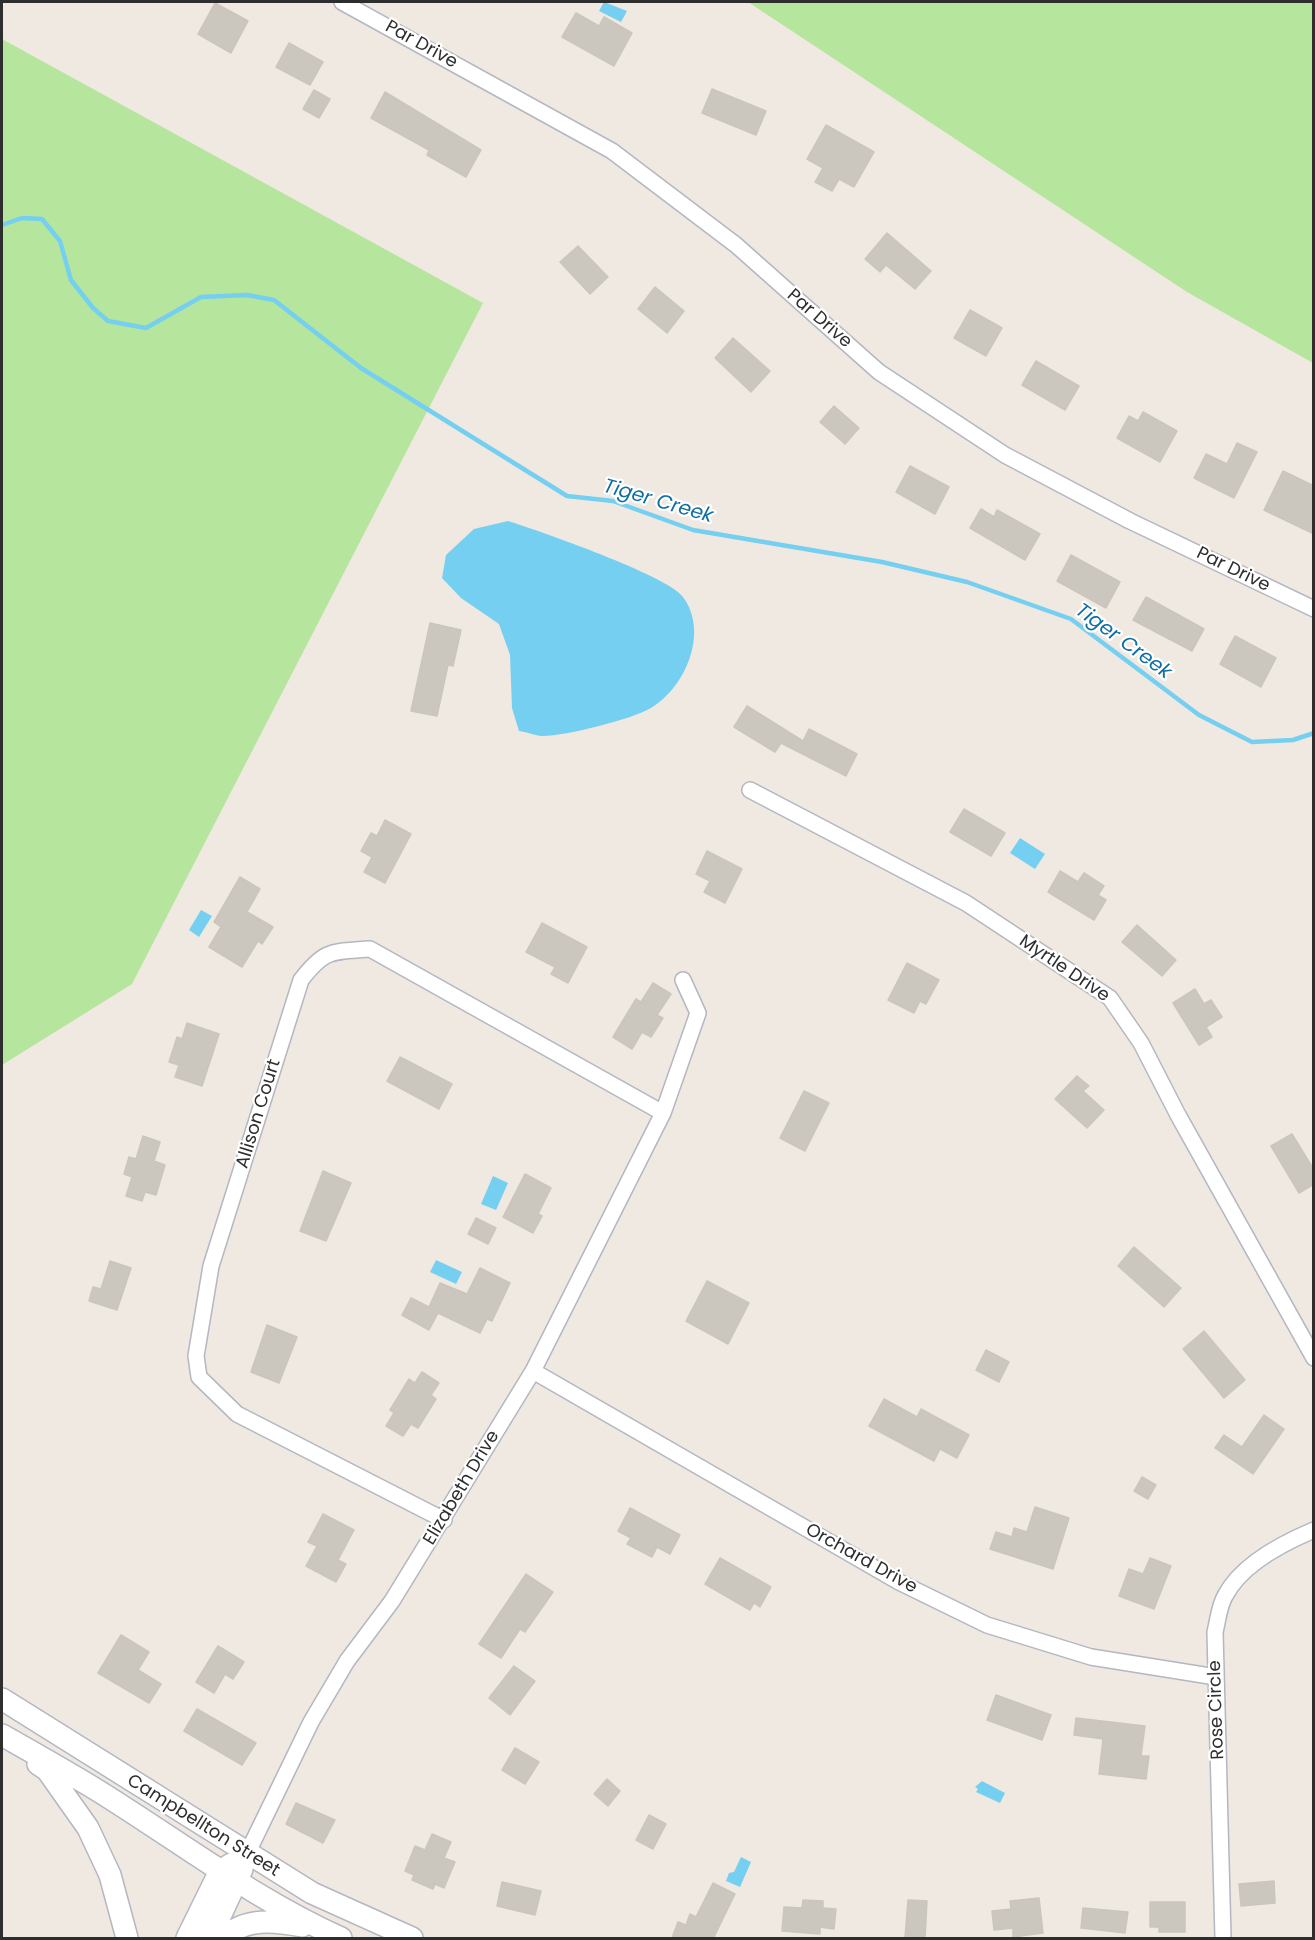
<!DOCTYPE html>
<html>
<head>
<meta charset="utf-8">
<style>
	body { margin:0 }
	#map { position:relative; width:1315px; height:1940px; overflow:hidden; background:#efe9e1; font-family:Poppins,sans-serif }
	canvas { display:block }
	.frame { position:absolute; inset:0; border:3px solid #2e2e2e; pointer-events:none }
</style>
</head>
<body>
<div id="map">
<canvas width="1315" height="1940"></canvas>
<div class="frame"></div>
</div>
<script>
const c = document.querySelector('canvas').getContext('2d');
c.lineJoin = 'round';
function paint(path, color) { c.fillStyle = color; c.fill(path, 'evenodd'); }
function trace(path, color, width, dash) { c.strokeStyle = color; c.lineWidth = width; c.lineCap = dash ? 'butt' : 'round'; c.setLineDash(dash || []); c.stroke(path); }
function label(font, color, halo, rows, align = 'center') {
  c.font = font + ' Poppins,sans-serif'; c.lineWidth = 4.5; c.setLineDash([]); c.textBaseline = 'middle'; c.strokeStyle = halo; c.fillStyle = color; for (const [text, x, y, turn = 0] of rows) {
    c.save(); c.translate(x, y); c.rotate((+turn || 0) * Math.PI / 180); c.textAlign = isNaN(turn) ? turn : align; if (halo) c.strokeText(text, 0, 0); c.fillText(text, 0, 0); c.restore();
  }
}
const green = new Path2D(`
	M748 2H1313V363L1187 292Z
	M2 39 483 303 132 984 2 1065Z`);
const water = new Path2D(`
	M604 2 627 11 621 22 599 11Z
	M508 521C537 530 669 576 683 597 709 632 686 687 651 708 633 719 562 737 541 736 534 735 526 732 519 731L512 708 510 655 499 624 461 598 442 578 446 555 474 529Z
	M1020 838 1045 854 1035 869 1010 853Z
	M201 910 212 916 199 937 189 930Z
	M493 1176 508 1183 496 1210 481 1204Z
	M436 1260 462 1272 456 1284 430 1272Z
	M982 1781 1005 1793 1000 1803 976 1792 978 1789 975 1787Z
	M741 1857 751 1862 740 1887 726 1881 729 1873 734 1872Z`);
const stream = new Path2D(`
	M2 225 22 218 42 219 60 241 71 280 93 308 108 321 146 328 201 297 247 295 274 300 361 368 567 496 613 501 693 530 882 562 967 582 1071 619 1199 715 1252 742 1293 740 1314 733`);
const building = new Path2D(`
	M215 3 248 21 231 53 198 34Z
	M576 13 599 26 604 17 632 33 614 66 562 37Z
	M289 43 323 62 310 85 276 67Z
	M712 89 766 111 756 135 702 113Z
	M314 90 330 99 319 118 303 109Z
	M385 92 481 150 466 177 427 155 429 150 371 118Z
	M826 125 874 152 854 187 839 179 832 191 815 182 823 168 807 159Z
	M887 233 931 271 915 289 886 265 880 272 865 259Z
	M578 246 608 277 590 294 560 262Z
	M655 287 684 311 667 333 638 309Z
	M970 310 1002 328 986 356 954 338Z
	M733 338 770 371 751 392 715 358Z
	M1036 361 1079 386 1065 410 1022 385Z
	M834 406 859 428 845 444 820 422Z
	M1143 412 1177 431 1160 462 1117 438 1129 416 1138 421Z
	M1237 443 1257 452 1234 498 1194 478 1206 454 1227 464Z
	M910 466 949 487 935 514 896 492Z
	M1283 471 1314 486V534L1264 510Z
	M981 509 994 517 997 510 1040 534 1025 560 970 528Z
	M1071 555 1120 582 1106 608 1057 581Z
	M1146 597 1204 629 1192 651 1133 620Z
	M430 623 461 630 453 666 448 665 437 716 411 711Z
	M1235 636 1276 658 1261 687 1220 664Z
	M747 706 803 741 809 729 857 754 846 776 781 743 775 752 734 727Z
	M964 809 1005 833 991 856 950 832Z
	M385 820 411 834 385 883 364 872 372 857 361 851 371 833 377 836Z
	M707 851 742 869 725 903 704 892 710 881 696 874Z
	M1060 871 1078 882 1084 873 1104 886 1098 895 1106 900 1094 920 1048 892Z
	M240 877 260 889 247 912 273 927 262 944 258 941 242 967 209 947 221 927 214 922Z
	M542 923 587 947 568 983 551 974 555 967 526 952Z
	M1137 925 1176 960 1162 976 1122 942Z
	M907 963 939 980 926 1004 920 1001 914 1013 888 1000Z
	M653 983 671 994 657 1015 663 1018 651 1037 642 1032 632 1049 613 1037 636 999 641 1002Z
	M1195 989 1204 1004 1211 1000 1222 1017 1206 1027 1212 1037 1199 1045 1173 1003Z
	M187 1023 219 1034 202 1086 175 1077 179 1065 169 1062 177 1037 182 1039Z
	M400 1057 452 1084 439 1109 387 1081Z
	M1077 1076 1089 1086 1083 1091 1104 1110 1087 1128 1055 1099Z
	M804 1091 829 1103 805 1151 780 1138Z
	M1292 1134 1314 1170V1184L1299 1193 1271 1146Z
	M143 1136 160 1142 154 1161 165 1165 156 1195 145 1192 142 1201 126 1196 132 1177 124 1174 129 1157 136 1159Z
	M323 1171 351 1183 326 1241 300 1231Z
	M525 1174 551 1188 538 1214 542 1216 533 1233 503 1217Z
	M476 1218 496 1228 488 1244 468 1234Z
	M1134 1247 1181 1288 1164 1307 1118 1266Z
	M110 1261 131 1268 117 1310 89 1301 93 1287 101 1289Z
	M480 1268 510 1283 492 1321 487 1319 480 1333 438 1313 429 1330 402 1315 411 1298 429 1307 440 1283 467 1294Z
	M707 1281 749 1303 728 1344 686 1321Z
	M267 1325 297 1337 279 1383 251 1372Z
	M1204 1331 1245 1380 1224 1398 1183 1349Z
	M986 1350 1009 1362 999 1382 976 1370Z
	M422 1372 439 1383 431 1395 436 1399 418 1428 411 1424 403 1436 386 1426 394 1413 390 1410 409 1379 415 1383Z
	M884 1399 917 1417 921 1409 969 1435 957 1458 940 1449 934 1461 869 1426Z
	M1264 1415 1284 1429 1253 1474 1215 1448 1224 1435 1242 1447Z
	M1142 1477 1156 1485 1148 1499 1134 1491Z
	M1035 1507 1069 1518 1053 1569 990 1549 996 1532 1012 1537 1014 1528 1027 1532Z
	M630 1508 680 1535 670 1554 657 1547 652 1557 627 1544 631 1538 618 1531Z
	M323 1514 354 1530 338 1560 346 1564 336 1582 306 1566 317 1546 308 1542Z
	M720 1558 771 1587 760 1607 754 1603 750 1610 705 1584Z
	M1150 1558 1171 1566 1154 1609 1119 1596 1129 1569 1143 1574Z
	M526 1574 553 1592 525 1632 520 1629 501 1658 479 1644Z
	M121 1635 149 1652 138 1670 161 1684 149 1703 98 1673Z
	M218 1646 244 1662 233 1679 225 1674 214 1693 196 1682Z
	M514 1666 535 1681 510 1715 489 1698Z
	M996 1695 1051 1715 1042 1740 987 1720Z
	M197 1709 256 1743 242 1765 184 1731Z
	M1076 1718 1145 1726 1141 1756H1149L1146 1779 1099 1774 1103 1739 1074 1735Z
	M515 1748 539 1762 525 1784 502 1770Z
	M607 1779 620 1791 608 1806 594 1794Z
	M296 1803 335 1820 323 1843 286 1824Z
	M649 1815 666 1824 653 1849 636 1840Z
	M432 1834 451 1842 444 1858 455 1862 444 1888 435 1884 433 1889 412 1880 414 1875 405 1871 415 1846 425 1850Z
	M1274 1881 1275 1903 1241 1906 1239 1884Z
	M502 1882 541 1891 535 1915 497 1906Z
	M713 1883 735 1894 714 1937 717 1938H672L678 1922 686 1925 690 1914 696 1917Z
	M1039 1898 1043 1933 1013 1937V1928L994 1930 992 1911 1011 1909 1010 1901Z
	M803 1900 823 1901V1908L836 1909 834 1929 820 1927V1934L782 1931 784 1907 802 1908Z
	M908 1900 927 1901 925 1938H905Z
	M1150 1902H1185V1932H1159V1927H1150Z
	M1083 1908 1128 1912 1125 1933 1081 1928Z`);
const street = new Path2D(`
	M342 2 612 151 736 245 879 372 1005 455 1130 521 1314 609
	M750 790 966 903 1110 998 1141 1043 1178 1115 1314 1358
	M533 1371 899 1582 987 1625 1091 1657 1216 1677
	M444 1520 237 1414 199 1377 196 1356 211 1266 301 980C325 949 331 952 370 949L663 1113
	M247 1854 311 1722 347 1661 392 1601 533 1371 663 1113 698 1013 683 980
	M1223 1938 1215 1632C1218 1620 1219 1606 1225 1596 1241 1565 1283 1543 1314 1530`);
const secondary = new Path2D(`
	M2 1699 312 1893 412 1938
	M2 1735C32 1752 62 1769 92 1787 175 1838 252 1898 341 1938
	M38 1764 47 1770 88 1828 110 1875 127 1938
	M187 1938 220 1871 231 1864
	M210 1938 242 1869
	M224 1938C245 1917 275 1921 302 1926`);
const streetNames = [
	["Par Drive",421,45,29],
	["Par Drive",819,319,41],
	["Par Drive",1233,570,26],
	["Myrtle Drive",1064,969,34],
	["Allison Court",259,1114,-73],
	["Elizabeth Drive",462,1488,-59],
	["Orchard Drive",861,1559,29],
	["Rose Circle",1217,1710,-92],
	["Campbellton Street",203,1826,32]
];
const waterNames = [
	["Tiger Creek",658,502,16],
	["Tiger Creek",1123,642,36]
];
paint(green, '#b6e59e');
paint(water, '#75cff0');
trace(stream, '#75cff0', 4.5);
paint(building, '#cbc7bf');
trace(building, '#cbc5ba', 1.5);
trace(street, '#b4b7c1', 18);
trace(secondary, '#b4b7c1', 24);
trace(street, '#fff', 15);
trace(secondary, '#fff', 21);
label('18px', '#2e2e2e', '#fff', streetNames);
label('italic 20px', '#0d6fa3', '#fff', waterNames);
</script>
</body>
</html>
